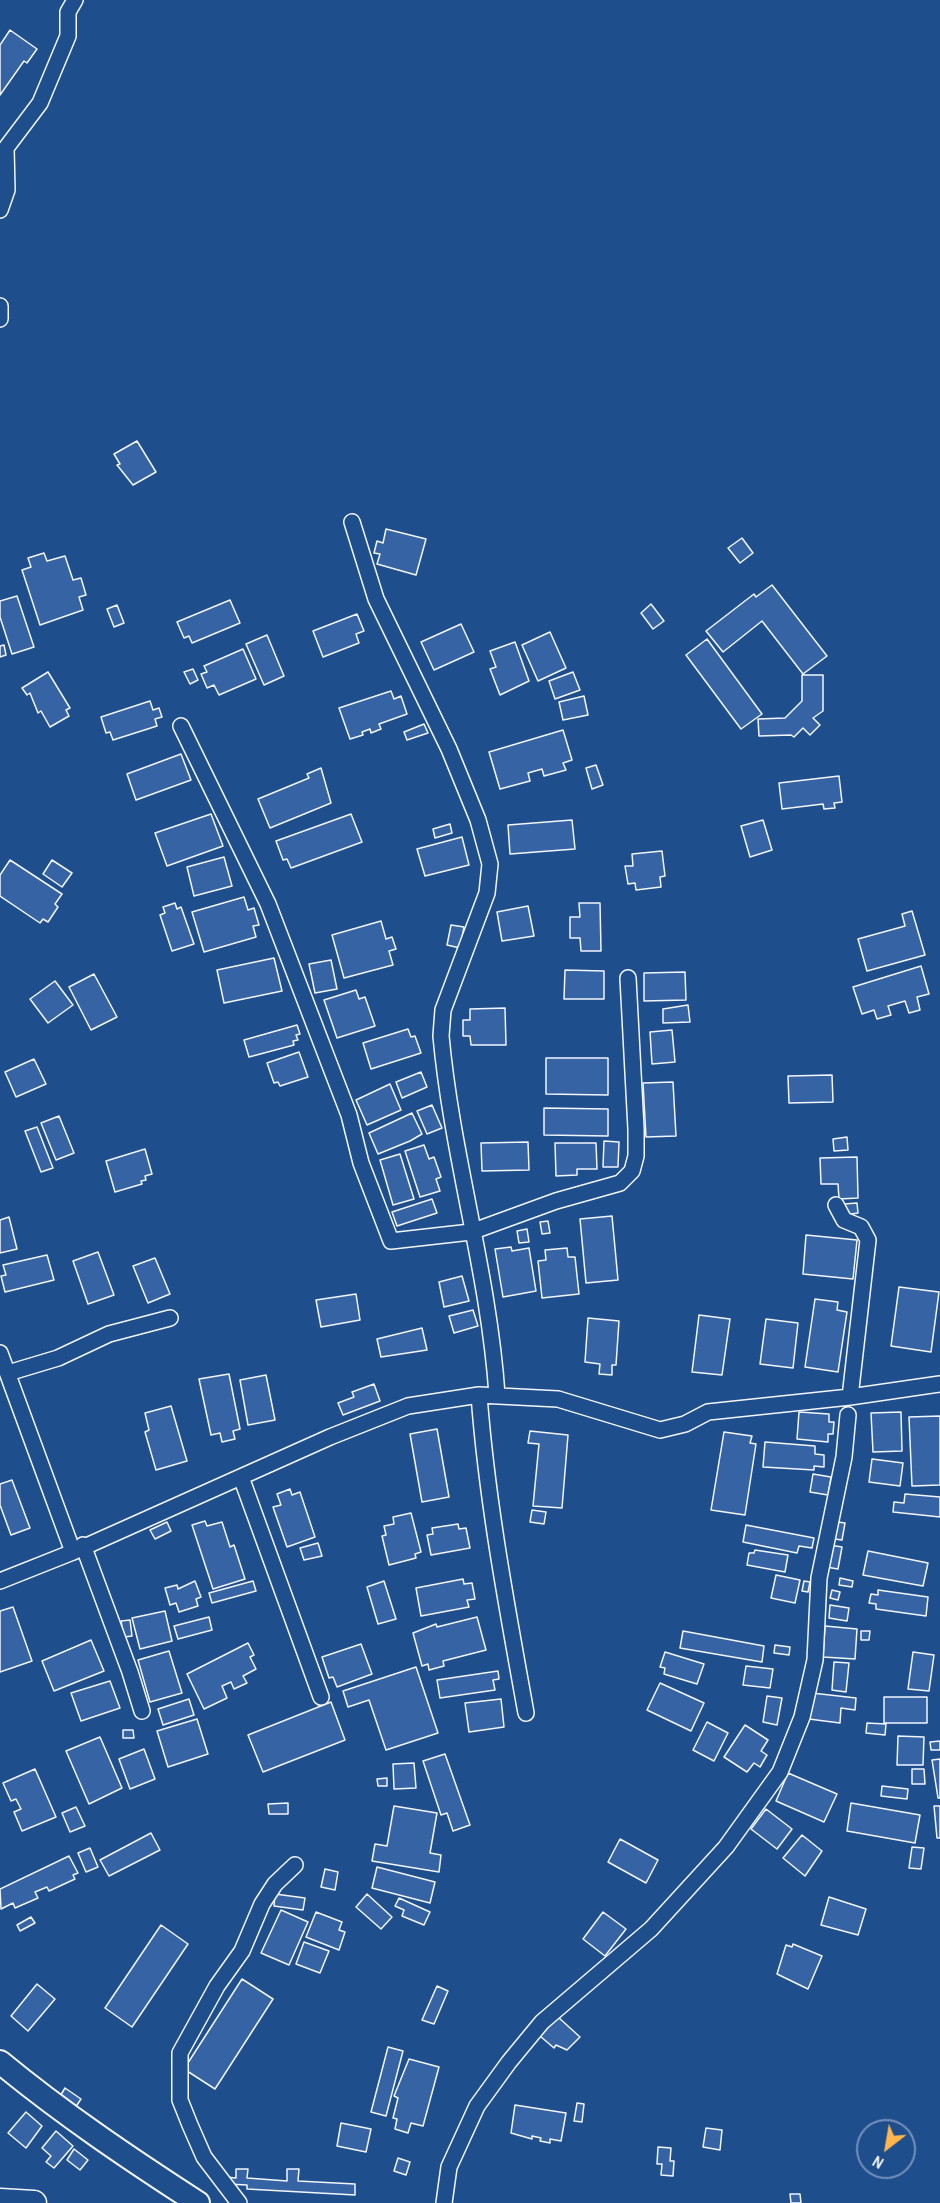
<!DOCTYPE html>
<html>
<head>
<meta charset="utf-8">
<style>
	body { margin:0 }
	#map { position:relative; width:940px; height:2203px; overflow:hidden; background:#1f4e8c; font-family:"Archivo Narrow",sans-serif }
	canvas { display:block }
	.north { position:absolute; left:856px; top:2119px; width:60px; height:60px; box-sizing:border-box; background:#1f4e8c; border:2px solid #7391ba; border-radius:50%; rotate:211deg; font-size:16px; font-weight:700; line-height:24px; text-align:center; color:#f2f6ff }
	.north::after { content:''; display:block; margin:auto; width:21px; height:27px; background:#ffb74d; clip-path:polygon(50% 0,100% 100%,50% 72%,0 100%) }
</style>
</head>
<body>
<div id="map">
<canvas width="940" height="2203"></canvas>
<div class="north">N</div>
</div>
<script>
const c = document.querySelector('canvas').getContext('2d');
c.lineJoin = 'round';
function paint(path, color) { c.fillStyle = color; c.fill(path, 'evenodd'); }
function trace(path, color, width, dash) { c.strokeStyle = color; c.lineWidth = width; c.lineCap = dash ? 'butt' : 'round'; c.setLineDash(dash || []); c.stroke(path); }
const building = new Path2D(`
	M10 30 37 49 27 63 24 61 0 95V45Z
	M137 441 156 472 133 485 117 465 120 464 114 454Z
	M386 529 426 539 416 575 377 564 380 554 374 553 377 541 383 543Z
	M742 538 753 553 740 563 728 548Z
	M44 553 47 561 65 556 73 580 81 578 86 595 79 597 83 610 40 625 22 570 31 567 28 558Z
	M772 585 827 656 803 674 762 621 723 652 706 631 754 594 756 597Z
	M17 596 34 647 12 654 0 617V601Z
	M230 600 240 623 192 643 189 636 184 638 177 622Z
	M651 604 664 621 653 629 641 613Z
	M117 605 124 623 114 627 107 609Z
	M357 614 364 631 356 634 359 643 323 657 313 631Z
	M461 624 474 652 434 670 421 642Z
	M550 632 566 668 538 681 522 645Z
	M267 635 284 676 264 685 246 644Z
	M707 639 762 714 741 729 686 655Z
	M515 642 529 681 500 695 490 669 496 667 490 651Z
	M4 645 6 655 0 657V646Z
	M243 649 256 679 219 695 214 685 207 688 201 674 207 672 204 666Z
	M193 669 198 680 190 684 184 672Z
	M48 672 70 708 66 710 69 716 50 727 41 711 38 713 30 693 27 695 22 688Z
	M573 672 580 690 555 699 549 681Z
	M802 675H823V711L813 718 820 725 810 735 803 728 794 737 791 735 759 736 758 719 785 718 802 701Z
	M391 691 394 699 401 696 407 714 379 724 381 729 371 733 370 729 362 732 363 735 350 739 339 708Z
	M584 696 588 715 563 720 559 702Z
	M150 701 153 710 159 708 162 717 155 719 157 726 113 740 110 732 106 733 101 717Z
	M424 724 428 733 407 740 404 732Z
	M563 730 572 760 563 763 566 770 544 776 542 769 528 773 530 781 500 789 489 752Z
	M181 754 191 780 136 800 127 774Z
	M596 765 603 785 592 789 586 768Z
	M321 768 331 803 270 828 258 799 309 778 307 774Z
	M839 776 842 802 834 803 835 808 824 809 823 804 782 809 779 783Z
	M211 814 223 846 167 866 155 833Z
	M351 814 362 842 291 868 287 859 283 860 276 841Z
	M572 820 575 849 510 854 508 825Z
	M763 820 772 850 750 857 741 826Z
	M450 824 452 833 435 838 433 829Z
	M462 837 469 865 425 876 417 849Z
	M662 851 665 876 660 877 661 887 636 890 635 883 628 884 625 866H633L632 854Z
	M224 857 232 886 194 896 187 867Z
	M10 860 62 894 55 904 58 907 48 922 43 919 40 923 0 896V875Z
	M52 860 72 873 62 887 43 874Z
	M244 897 248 910 254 908 259 925 253 926 256 937 204 952 192 912Z
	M175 903 177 909 181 907 194 944 172 951 160 915 165 913 163 907Z
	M579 903H600L601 951H581L580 938H570V917H580Z
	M528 906 534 936 502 941 497 912Z
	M912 911 925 955 867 971 858 939 905 926 902 914Z
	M381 921 386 939 392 937 396 949 389 951 393 965 344 978 332 935Z
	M451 925 464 927 460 948 447 945Z
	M274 958 282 991 224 1003 217 970Z
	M331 960 337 989 315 993 309 964Z
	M921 966 929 994 917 997 920 1010 909 1013 905 1001 888 1006 891 1015 877 1019 874 1010 862 1014 853 987Z
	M565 970 604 971V999H564Z
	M685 972 686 1000 644 1001V973Z
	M94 974 117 1017 91 1030 69 987Z
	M55 981 73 1005 48 1023 30 999Z
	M356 990 359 999 365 997 375 1026 337 1038 324 1000Z
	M688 1005 690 1022 663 1023V1009Z
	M505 1008 506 1045H471L470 1036H463V1020H470V1009Z
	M297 1025 300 1034 296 1035 298 1040 293 1041 294 1045 249 1057 244 1040Z
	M408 1029 411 1037 415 1036 421 1053 371 1069 363 1043Z
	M672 1030 675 1062 652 1064 650 1032Z
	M299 1052 308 1077 280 1086 278 1082 274 1083 267 1063Z
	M546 1058H608V1095L546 1094Z
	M34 1059 46 1084 16 1097 5 1072Z
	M421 1072 427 1087 402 1098 396 1082Z
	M832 1075 833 1102 789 1103 788 1076Z
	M673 1082 676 1136 646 1137 643 1083Z
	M390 1084 401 1110 367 1125 356 1100Z
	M432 1105 442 1128 427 1134 417 1111Z
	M544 1108 608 1109V1136L544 1135Z
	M412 1113 422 1134 410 1141 378 1154 369 1133Z
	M59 1116 74 1153 56 1160 41 1123Z
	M37 1127 53 1168 41 1172 25 1131Z
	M847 1137 848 1150 834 1151 833 1139Z
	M604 1141 619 1142 618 1167H603Z
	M528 1142 529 1170 482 1171 481 1143Z
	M555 1143H596L597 1169H577V1175L556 1176Z
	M424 1145 429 1159 434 1157 441 1177 436 1179 440 1191 420 1197 405 1151Z
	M145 1149 152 1174 145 1176 146 1180 141 1181 142 1184 115 1192 106 1161Z
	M400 1154 414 1199 393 1205 380 1160Z
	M857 1157 858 1198 839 1199 838 1184H821L820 1158Z
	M432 1199 437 1213 397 1226 392 1212Z
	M857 1203 858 1213 845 1215 844 1204Z
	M612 1216 618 1280 586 1283 580 1219Z
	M9 1217 17 1249 0 1253V1220Z
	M548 1221 550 1233 542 1234 540 1222Z
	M527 1229 529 1242 519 1243 517 1231Z
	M806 1235 857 1240 853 1279 803 1274Z
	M511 1247 512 1251 529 1248 536 1291 503 1297 495 1249Z
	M567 1248 568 1257H575L579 1294 542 1298 538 1261 546 1260 545 1250Z
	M98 1252 114 1295 88 1304 73 1261Z
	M47 1255 54 1280 5 1292 1 1276 6 1275 3 1265Z
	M155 1258 170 1294 148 1303 133 1266Z
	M462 1276 469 1301 444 1307 439 1282Z
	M899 1287 939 1292 931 1352 891 1346Z
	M356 1294 360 1320 321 1327 316 1300Z
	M815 1299 838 1302 837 1310 847 1312 838 1372 805 1367Z
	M473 1310 478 1326 454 1333 449 1316Z
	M699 1315 730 1319 722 1375 692 1372Z
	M588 1318 619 1321 616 1365H612V1375L599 1374 600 1364 585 1362Z
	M766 1319 798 1323 793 1368 760 1364Z
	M422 1328 427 1350 381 1357 377 1339Z
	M229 1374 240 1429 233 1431 235 1439 222 1442 220 1433 211 1435 199 1379Z
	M266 1375 275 1420 248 1425 240 1380Z
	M374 1384 380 1401 343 1415 338 1403 354 1397 352 1392Z
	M171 1406 187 1461 156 1470 145 1432 149 1430 145 1413Z
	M799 1412 829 1414V1422H834L833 1434H828V1442L797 1439Z
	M901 1412 902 1451 873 1452 871 1413Z
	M940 1416V1485L912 1486 909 1417Z
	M437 1429 449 1497 422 1502 410 1434Z
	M530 1431 568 1435 562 1508 533 1506 539 1444 528 1443Z
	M724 1432 752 1436 750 1443 756 1444 745 1515 711 1510Z
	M765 1442 815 1446V1454L824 1455V1467L814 1466V1470L763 1467Z
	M872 1459 903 1463 900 1486 869 1482Z
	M813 1474 831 1477 828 1495 810 1492Z
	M12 1480 30 1528 11 1535 0 1505V1484Z
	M290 1489 292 1495 300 1492 315 1537 287 1547 273 1507 281 1505 277 1494Z
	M905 1494 940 1497V1517L893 1512 894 1502 904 1503Z
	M532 1510 546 1512 544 1524 530 1522Z
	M411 1513 421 1552 415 1554 416 1558 389 1565 382 1536 386 1535 384 1526 394 1524 393 1517Z
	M205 1521 207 1526 222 1522 230 1547 234 1545 245 1579 213 1589 192 1525Z
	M167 1522 171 1531 155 1539 150 1530Z
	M838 1522 845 1523 842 1540 834 1539Z
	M458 1524 459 1529 466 1528 470 1548 431 1555 427 1535 433 1534 432 1528Z
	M746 1525 814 1538 812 1548 799 1546 797 1553 743 1542Z
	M318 1543 322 1556 304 1560 300 1548Z
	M830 1545 842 1547 838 1569 826 1567Z
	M755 1550 788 1555 785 1572 747 1565 749 1553H754Z
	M868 1551 928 1563 923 1586 863 1575Z
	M776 1575 800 1580 795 1603 771 1598Z
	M840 1578 853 1581 852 1587 839 1585Z
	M463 1579 464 1584 472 1583 475 1599 467 1600 469 1607 421 1616 416 1588Z
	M195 1581 201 1597 196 1599 198 1606 179 1612 176 1603 170 1605 165 1588 177 1585 178 1589Z
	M253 1581 256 1591 212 1603 209 1593Z
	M384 1581 396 1619 378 1624 367 1587Z
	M804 1581 810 1582 808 1592 802 1591Z
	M832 1590 840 1592 838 1600 830 1598Z
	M878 1590 928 1597 926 1616 876 1609V1604L869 1603 871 1594 878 1595Z
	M830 1605 849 1608 847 1621 829 1618Z
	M13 1607 32 1661 0 1672V1611Z
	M165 1611 172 1641 140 1649 132 1618Z
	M209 1617 212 1630 178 1639 174 1626Z
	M477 1617 486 1650 443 1661 444 1666 429 1670 428 1664 422 1666 413 1633 436 1624 437 1627Z
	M130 1620 132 1636 124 1637 121 1621Z
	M825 1626 857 1629 855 1659 823 1657Z
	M683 1631 764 1646 762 1662 680 1648Z
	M861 1631H870L869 1640H861Z
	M91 1640 104 1671 54 1691 42 1661Z
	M248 1643 254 1655 250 1657 256 1669 243 1676 247 1683 234 1689 231 1682 222 1686 227 1698 204 1709 187 1674Z
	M361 1644 372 1674 337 1687 333 1677 329 1678 322 1657Z
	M775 1645 790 1647 789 1655 774 1653Z
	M169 1651 182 1693 150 1702 138 1660Z
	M665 1652 704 1664 697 1684 664 1674 665 1668 660 1667Z
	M913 1652 934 1655 929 1691 908 1689Z
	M834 1662 849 1663 846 1692 832 1690Z
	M746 1666 773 1669 770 1688 743 1685Z
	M416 1667 438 1733 386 1750 369 1700 348 1707 343 1691Z
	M498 1671 499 1679 493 1680 495 1690 440 1698 437 1680Z
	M110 1681 120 1708 81 1721 71 1693Z
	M660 1683 704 1703 691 1731 647 1710Z
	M812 1693 856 1698 855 1710 841 1708 840 1723 809 1719Z
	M767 1696 782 1698 777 1725 763 1722Z
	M884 1697H927V1723H884Z
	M189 1699 194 1715 163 1725 158 1709Z
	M501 1699 504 1727 469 1732 465 1703Z
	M331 1702 345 1740 263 1772 248 1735Z
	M197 1719 208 1754 168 1767 157 1731Z
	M707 1722 728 1733 714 1761 693 1750Z
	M867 1723 886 1724 885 1735 866 1733Z
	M745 1725 768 1740 761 1751 767 1755 760 1767 754 1763 747 1772 724 1757Z
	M123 1730H133L134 1738H123Z
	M898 1736 924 1737 923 1765H897Z
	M100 1737 122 1788 89 1804 66 1751Z
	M940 1741V1750H931L930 1742Z
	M144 1749 155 1779 130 1789 119 1759Z
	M445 1754 470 1825 453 1831 447 1813 441 1815 423 1761Z
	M940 1759V1798H938L932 1760Z
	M414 1763 416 1788 394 1789 393 1764Z
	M35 1769 56 1817 22 1831 14 1812 21 1809 16 1799 11 1801 3 1783Z
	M912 1769H924L925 1784H912Z
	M788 1773 837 1794 824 1822 776 1801Z
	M387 1778V1786H378L377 1779Z
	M882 1786 908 1789 907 1799 881 1796Z
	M288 1803V1814H269L268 1804Z
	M851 1803 920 1815 915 1843 847 1831Z
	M394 1806 437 1813 430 1853 441 1855 439 1872 372 1861 375 1844 387 1846Z
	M934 1806H940V1838H937Z
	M76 1807 85 1826 70 1832 62 1813Z
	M766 1809 792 1829 777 1849 751 1829Z
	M151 1833 160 1850 109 1876 100 1860Z
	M802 1835 822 1851 805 1876 783 1858Z
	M620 1839 658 1860 646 1883 608 1862Z
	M912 1847 924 1848 921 1869 909 1868Z
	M90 1848 98 1867 86 1872 78 1853Z
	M69 1856 78 1873 73 1875 75 1879 49 1891 47 1887 35 1892 38 1898 15 1908 13 1903 1 1909 0 1889Z
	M377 1867 435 1882 430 1903 372 1888Z
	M325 1869 338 1872 335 1890 321 1887Z
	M275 1894 305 1898 303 1910 274 1906Z
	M367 1894 392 1917 381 1929 356 1907Z
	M829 1897 866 1909 858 1935 821 1925Z
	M399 1898 430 1912 424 1925 402 1916 404 1910 395 1906Z
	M281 1910 308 1922 289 1965 261 1953Z
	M316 1912 342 1922 339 1930 345 1932 339 1950 306 1937Z
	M603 1912 626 1929 605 1956 583 1939Z
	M31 1917 35 1923 20 1931 17 1925Z
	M161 1925 188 1944 132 2027 105 2008Z
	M304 1942 329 1951 320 1973 296 1964Z
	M793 1944 822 1956 808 1989 777 1974 786 1945 792 1947Z
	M242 1979 273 1999 215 2089 184 2069Z
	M37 1984 55 1999 28 2031 11 2016Z
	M437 1986 448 1991 434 2024 422 2020Z
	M558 2017 580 2037 567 2050 556 2045 554 2048 540 2036Z
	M388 2047 403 2051 386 2116 371 2112Z
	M409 2059 439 2067 423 2126 411 2123 408 2133 395 2129 397 2119 393 2118 398 2098 394 2096Z
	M65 2088 81 2099 75 2108 59 2098Z
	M577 2103 584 2104 582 2122 574 2121Z
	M515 2105 566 2113 561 2141 550 2139V2143L540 2141 541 2138 532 2136V2139L511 2133Z
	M26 2112 42 2126 26 2148 8 2133Z
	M341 2123 371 2129 366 2152 337 2146Z
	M706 2128 722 2130 720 2150 703 2147Z
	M56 2131 73 2146 54 2168 46 2162 51 2156 42 2148Z
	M658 2147 671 2148 670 2161H674L673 2176 661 2175 662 2164H657Z
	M74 2149 88 2160 80 2170 67 2160Z
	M398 2158 410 2162 406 2175 394 2171Z
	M236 2169H248L247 2178 287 2181V2169H299L298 2181 355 2184V2195L247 2189V2185L226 2184V2177L236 2178Z
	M790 2194H800L801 2203H791Z`);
const street = new Path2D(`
	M0 210 7 190 6 148 40 103 68 36V12L75 0
	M0 306V319
	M352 522 376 599 449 749 478 820 490 864 487 893 443 1010 441 1036C452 1157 489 1274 497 1395
	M181 726 268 904 349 1115 361 1163 391 1241 471 1232 556 1201 620 1183 632 1171 636 1156V1129L628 978
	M836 1205 844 1220 861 1227 868 1240 850 1397
	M0 1353 73 1552
	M8 1373 58 1358 109 1334 170 1318
	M479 1395C487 1502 507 1607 526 1713
	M241 1477 321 1697
	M83 1545 130 1672 142 1711
	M0 1581 73 1552 330 1437 408 1406 479 1395 558 1399 660 1430 685 1424 708 1412 850 1397 940 1384
	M239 2203 204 2157 190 2125 180 2100V2053L217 1986 242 1951 262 1904 275 1884 295 1865
	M444 2203 449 2167 477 2106 509 2062 542 2022 651 1929 726 1847 780 1772 802 1717 815 1660 819 1578 844 1457 848 1415`);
const secondary = new Path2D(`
	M0 2062C63 2114 130 2159 198 2203`);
const primary = new Path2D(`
	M0 2201 34 2203`);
paint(building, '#3563a3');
trace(building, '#f2f6ff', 1.5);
trace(street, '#f2f6ff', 18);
trace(secondary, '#f2f6ff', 26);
trace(primary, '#f2f6ff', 27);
trace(street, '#1f4e8c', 15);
trace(secondary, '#1f4e8c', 22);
trace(primary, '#1f4e8c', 24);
</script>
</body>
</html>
